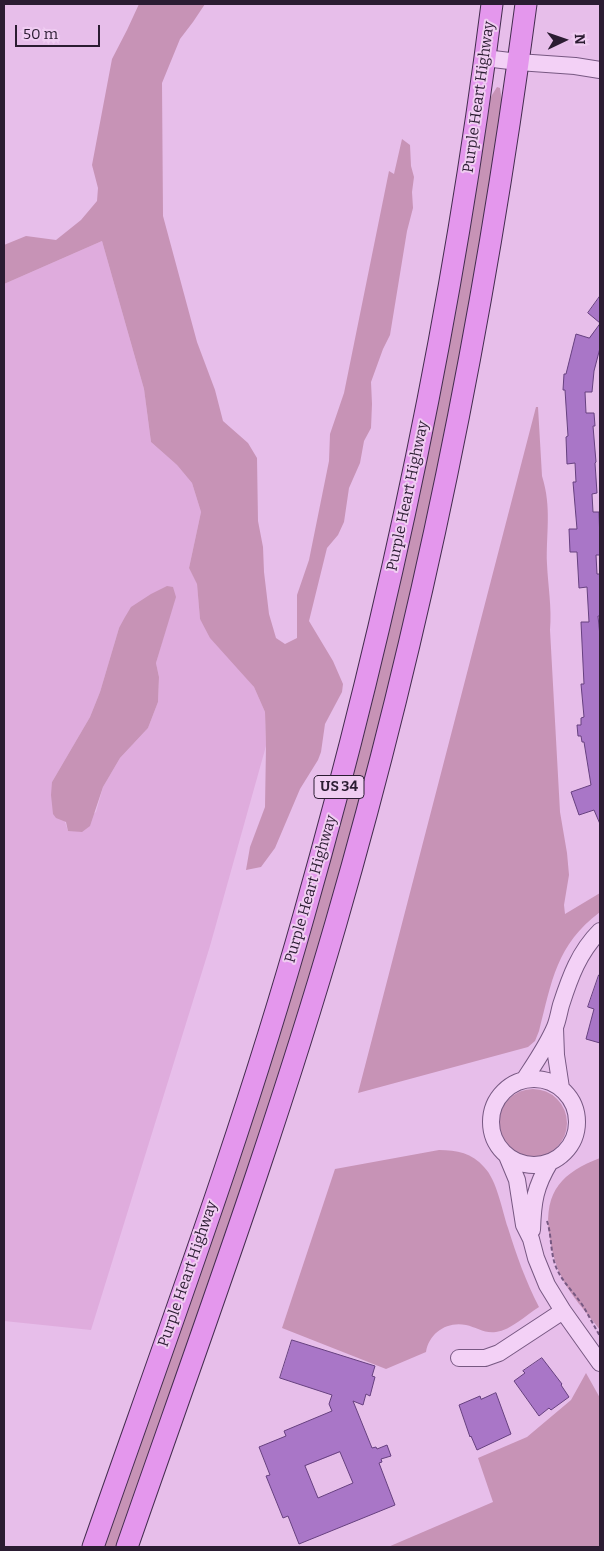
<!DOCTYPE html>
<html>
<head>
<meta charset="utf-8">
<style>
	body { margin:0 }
	#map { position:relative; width:604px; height:1551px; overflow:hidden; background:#e7beea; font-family:Bitter,serif }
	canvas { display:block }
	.frame { position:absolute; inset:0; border:5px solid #2b1c32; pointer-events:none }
	.north { position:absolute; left:539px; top:15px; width:50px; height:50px; -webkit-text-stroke:4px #f0cdf2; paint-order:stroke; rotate:87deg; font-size:14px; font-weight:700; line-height:20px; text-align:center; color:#2b1c32 }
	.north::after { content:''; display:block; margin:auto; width:18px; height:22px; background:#2b1c32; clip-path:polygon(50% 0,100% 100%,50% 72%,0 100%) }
	.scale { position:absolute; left:15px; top:25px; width:85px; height:22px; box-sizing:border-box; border:2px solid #2b1c32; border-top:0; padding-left:6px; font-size:15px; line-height:18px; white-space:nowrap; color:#2b1c32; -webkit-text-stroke:4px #f0cdf2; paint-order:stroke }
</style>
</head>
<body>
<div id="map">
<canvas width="604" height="1551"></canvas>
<div class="frame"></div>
<div class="north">N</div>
<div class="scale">50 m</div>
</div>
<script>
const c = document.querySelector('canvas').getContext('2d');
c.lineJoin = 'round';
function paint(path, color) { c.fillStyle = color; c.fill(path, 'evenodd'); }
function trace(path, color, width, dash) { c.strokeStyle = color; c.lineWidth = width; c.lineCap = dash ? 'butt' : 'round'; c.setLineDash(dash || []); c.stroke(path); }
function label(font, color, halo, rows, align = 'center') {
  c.font = font + ' Bitter,serif'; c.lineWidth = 4; c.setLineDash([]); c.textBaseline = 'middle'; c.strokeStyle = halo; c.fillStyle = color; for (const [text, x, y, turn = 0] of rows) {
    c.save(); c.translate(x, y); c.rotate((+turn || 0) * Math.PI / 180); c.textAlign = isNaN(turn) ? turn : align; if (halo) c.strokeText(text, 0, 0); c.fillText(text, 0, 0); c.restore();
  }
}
const farmland = new Path2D(`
	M102 241 144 389 151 442 177 465 192 483 201 512 189 568 197 583 200 619 254 687 265 712 266 746 210 946 91 1330 4 1321V284ZM175 597 156 663 159 677 158 702 148 728 120 758 103 787 96 812 68 831 52 782 90 717 100 692 119 628Z`);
const green = new Path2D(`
	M139 4H205L193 22 180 39 162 83 163 216 197 342 215 390 223 421 248 443 257 458 258 521 263 547 264 572 269 614 276 638 285 644 297 638V595L309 560 329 461 330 434 344 393 389 171 394 174 402 139 410 145 411 166 414 177 412 192 413 208 407 231 390 335 383 349 371 382 372 404 371 428 364 441 360 463 349 488 344 522 338 535 327 548 309 621 333 661 343 684 342 692 325 724 321 752 318 760 300 789 275 848 261 867 246 870 250 847 265 807 266 746 265 712 254 687 210 638 200 619 197 584 189 568 201 512 192 483 177 465 151 442 144 389 102 241 4 284V245L26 236 56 240 81 220 97 201 98 188 92 165 112 59 127 30Z
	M497 87 500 88 503 108 462 364 373 763 264 1131 120 1547H102L306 939 488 103 492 95Z
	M536 407H538L542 476C552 508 546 533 547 564 548 586 552 608 550 630L560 812 567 853 569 875 564 905 565 914 600 893V912C556 945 552 981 539 1031L535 1041 528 1047 358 1093Z
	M167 586 173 587 176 597 156 663 159 677 158 702 148 728 120 758 103 787 90 826 82 832 68 831 66 822 56 818 53 814 51 795 52 782 90 717 100 692 119 628 125 617 131 607 151 594Z
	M499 1123a34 34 0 1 1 68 0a34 34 0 1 1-68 0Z
	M439 1150C457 1150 472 1153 484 1167 497 1180 502 1210 508 1228 516 1254 526 1282 539 1307 526 1315 511 1330 496 1332 485 1334 476 1327 466 1325 447 1321 429 1333 426 1352L386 1369 282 1328 335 1169Z
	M600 1158V1330C587 1313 569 1294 560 1274 554 1261 551 1246 549 1233 544 1191 563 1172 600 1158Z
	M586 1373 600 1398V1547H388L493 1502 478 1458 527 1437 571 1400Z`);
const building = new Path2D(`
	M600 296V323L588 313Z
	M600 324V348L594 371 592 392H585L586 413H594L595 426H593L596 462 595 463 597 493 592 494 593 512H599L600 542V555H596L597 574H600V616H598L600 636V824L594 810 579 815 571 792 591 785 584 742H582L581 736H578L577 725H581V718L584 717 581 684H584L581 622H589L587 587 579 588 577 552H570L569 529H577L573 482H576L575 463 567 464 566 437 568 436 565 390H563L564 374H566L576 334 589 338Z
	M599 975H600V1043L586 1039 594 1009 588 1007Z
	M292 1340 375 1366 372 1376 375 1377 370 1396 366 1394 363 1405 353 1401 372 1448 376 1447 377 1449 387 1445 391 1456 381 1459 382 1462 379 1463 395 1505 299 1544 288 1516 283 1518 266 1476 270 1475 259 1447 286 1436 284 1431 332 1411 329 1404 332 1395 280 1378ZM340 1452 353 1483 318 1498 305 1466Z
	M542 1358 562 1384 561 1385 569 1397 551 1410 549 1408 539 1416 514 1381 525 1373 523 1371Z
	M496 1393 511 1434 477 1450 471 1436 470 1437 459 1405 480 1396 481 1399Z`);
const path = new Path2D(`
	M547 1221C552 1236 550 1252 556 1267 562 1282 574 1292 583 1306 589 1316 594 1326 600 1336`);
const minor = new Path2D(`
	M485 58 518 62 575 66 600 70
	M555 1028 556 1055 561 1088
	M491 1122a43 43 0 1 1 86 0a43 43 0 1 1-86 0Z
	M524 1080C535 1063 547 1046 555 1027 558 1020 559 1012 561 1005 570 977 579 952 600 931
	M507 1156 517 1180 524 1225 531 1239 536 1258 547 1285 563 1311 600 1363
	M532 1230C533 1201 535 1187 550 1162
	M459 1358H485L499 1353 563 1311`);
const major = new Path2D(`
	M93 1547C166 1338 244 1129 304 915 389 616 453 312 492 4
	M127 1547C199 1340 275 1134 336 923 423 622 485 315 526 4`);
const shields = [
	[339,787,50]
];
const shieldNames = [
	["US 34",339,787]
];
const streetNames = [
	["Purple Heart Highway",479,97,-82],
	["Purple Heart Highway",408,496,-78],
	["Purple Heart Highway",311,889,-74],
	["Purple Heart Highway",188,1274,-71]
];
paint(farmland, '#dfacdd');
paint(green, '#c793b6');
paint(building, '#a976c7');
trace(building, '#66407f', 1);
trace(minor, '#775882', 18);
trace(major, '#442d4f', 23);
trace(path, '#775882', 2, [4, 2.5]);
trace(minor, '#f3d1f6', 16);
trace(major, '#e497ed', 21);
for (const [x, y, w] of shields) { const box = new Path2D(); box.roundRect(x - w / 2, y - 11.5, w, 23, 4); c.fillStyle = '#f0cdf2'; c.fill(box); trace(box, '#2b1c32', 1); }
label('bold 14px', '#2b1c32', null, shieldNames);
label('15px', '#2b1c32', '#f0cdf2', streetNames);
</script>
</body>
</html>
